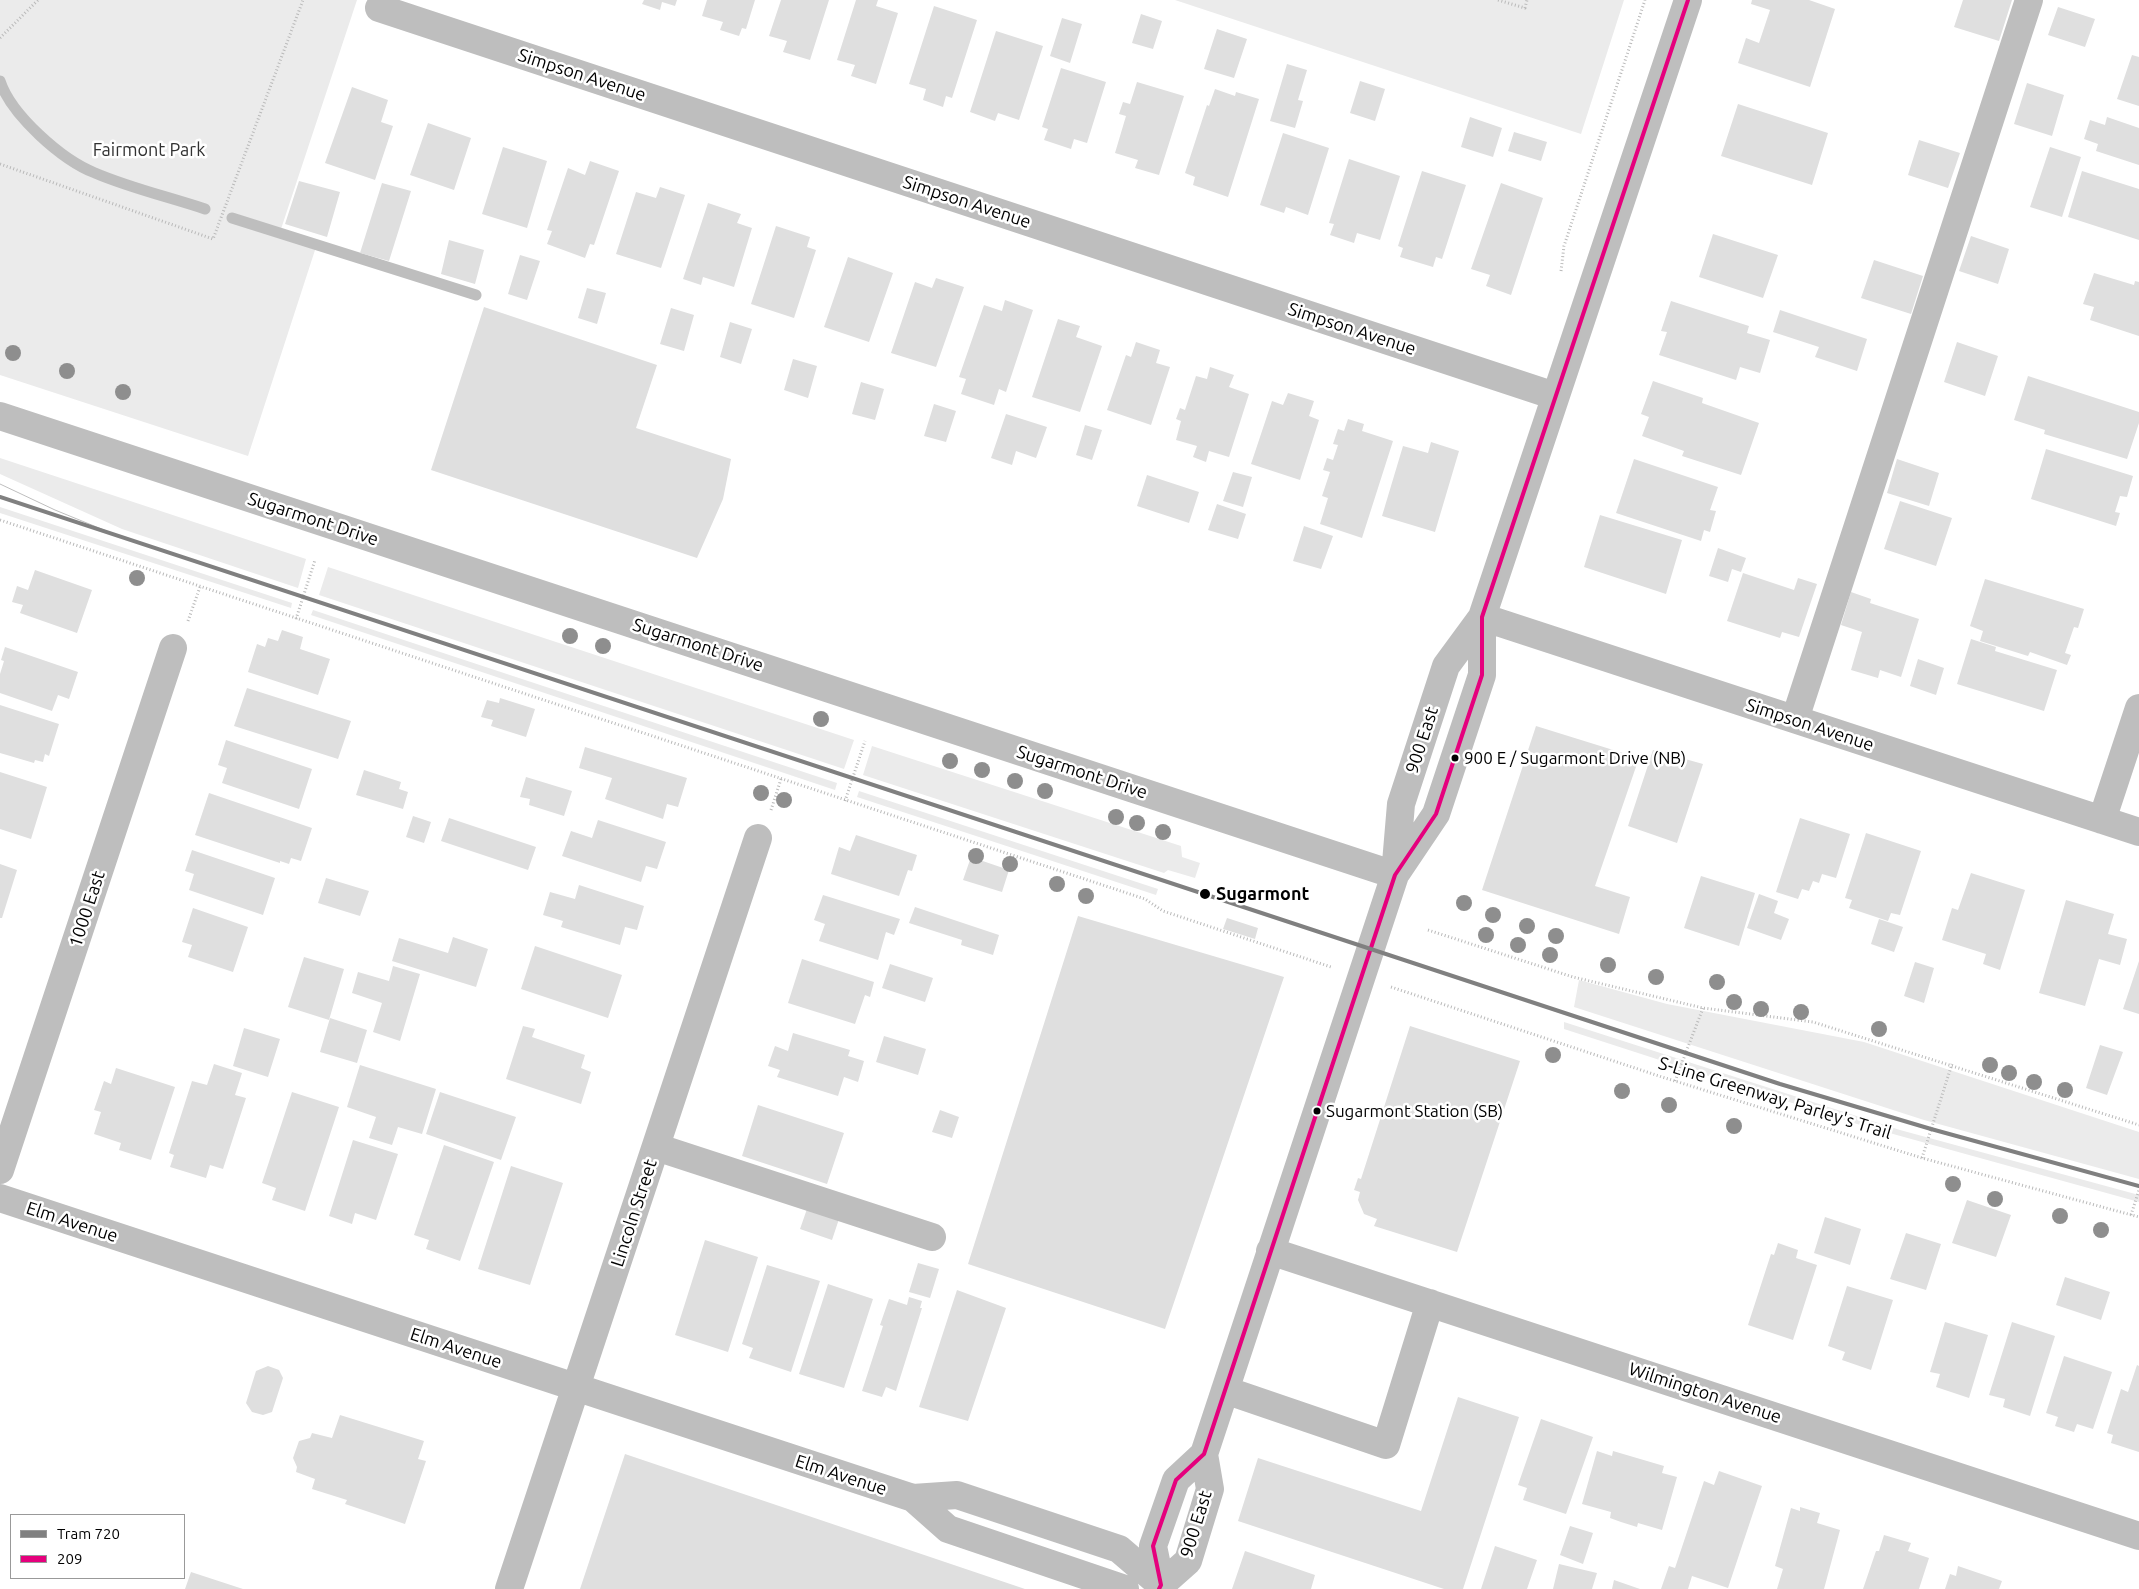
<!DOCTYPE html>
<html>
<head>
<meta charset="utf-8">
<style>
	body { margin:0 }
	#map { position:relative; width:2139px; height:1589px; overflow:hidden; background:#fff; font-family:Ubuntu,sans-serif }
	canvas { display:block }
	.legend { position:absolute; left:10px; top:1514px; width:175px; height:65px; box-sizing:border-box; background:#fff; border:1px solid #999; margin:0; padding:6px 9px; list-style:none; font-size:15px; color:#000 }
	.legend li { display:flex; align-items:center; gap:10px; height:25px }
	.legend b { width:25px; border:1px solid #999 }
</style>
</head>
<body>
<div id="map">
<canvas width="2139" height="1589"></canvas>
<ul class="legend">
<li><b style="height:6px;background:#808080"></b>Tram 720</li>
<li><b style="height:6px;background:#e5007d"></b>209</li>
</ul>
</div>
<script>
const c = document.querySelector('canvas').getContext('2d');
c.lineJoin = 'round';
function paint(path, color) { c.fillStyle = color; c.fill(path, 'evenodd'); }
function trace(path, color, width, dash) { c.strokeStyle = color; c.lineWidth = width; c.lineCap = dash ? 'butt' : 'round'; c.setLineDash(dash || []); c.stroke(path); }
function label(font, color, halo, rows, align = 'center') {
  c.font = font + ' Ubuntu,sans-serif'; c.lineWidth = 5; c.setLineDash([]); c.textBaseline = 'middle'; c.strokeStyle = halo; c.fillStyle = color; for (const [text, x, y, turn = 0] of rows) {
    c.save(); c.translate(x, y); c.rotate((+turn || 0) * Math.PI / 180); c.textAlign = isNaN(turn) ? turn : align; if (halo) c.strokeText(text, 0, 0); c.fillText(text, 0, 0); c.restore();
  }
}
const green = new Path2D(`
	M0 0H357L279 235 316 247 248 456 0 375Z
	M1175 0H1624L1581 134Z
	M0 458 306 559 298 588 122 529 0 474Z
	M0 507 292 603 291 608 0 513Z
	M328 567 854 740 844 769 319 595Z
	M313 610 837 783 835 790 311 615Z
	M872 746 1181 846 1182 857 1200 863 1195 878 1168 870 1164 873 863 775Z
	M859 791 1158 889 1156 895 857 797Z
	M1579 980 1667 1004 1864 1042 2139 1132V1179L1924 1120 1574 1007Z
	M1564 1022 1900 1130 2139 1195V1202L1857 1124 1564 1029Z`);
const stream = new Path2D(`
	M0 81C11 115 62 160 95 173 130 188 169 197 205 209
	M232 218 476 295`);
const building = new Path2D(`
	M644 0H677L675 6 662 2 660 10 642 4Z
	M707 0H755L746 29 742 28 739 36 720 30 723 22 702 16Z
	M781 0H829L810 60 783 52 787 41 769 36Z
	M856 0H878L876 6 898 13 876 84 851 76 855 65 837 60Z
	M1752 0H1809L1835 9 1810 87 1738 63 1746 38 1759 43 1770 10 1751 4Z
	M1963 0H2012L1999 41 1954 27Z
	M934 6 977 20 952 98 946 96 943 107 923 100 926 89 909 84Z
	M2058 7 2095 19 2085 47 2048 35Z
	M1141 14 1162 21 1153 49 1132 43Z
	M1062 18 1082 24 1070 63 1050 56Z
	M1217 29 1247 39 1234 78 1204 69Z
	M996 31 1043 46 1019 120 998 113 995 121 970 112Z
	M2132 55 2139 57V106L2117 99Z
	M1287 64 1307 70 1298 100 1303 101 1295 128 1270 121Z
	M1061 68 1106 82 1087 143 1074 139 1071 149 1044 140 1048 129 1042 127Z
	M1360 81 1385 89 1375 121 1350 113Z
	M1137 82 1184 96 1159 175 1135 168 1138 160 1115 153 1126 116 1119 114 1123 102 1130 104Z
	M2027 83 2064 95 2052 136 2014 124Z
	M352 87 388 100 381 122 393 126 375 180 325 163Z
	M1215 89 1235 96 1236 92 1259 99 1228 197 1193 185 1195 177 1185 173 1207 105 1209 106Z
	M1738 104 1828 133 1812 185 1721 156Z
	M1470 117 1502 128 1493 157 1461 147Z
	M2107 117 2139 128V165L2096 151 2098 144 2084 139 2090 120 2105 125Z
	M428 123 471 138 454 190 410 175Z
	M1514 132 1547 142 1541 161 1508 151Z
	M1283 133 1329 148 1308 215 1286 207 1284 213 1260 205Z
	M1919 140 1960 153 1948 188 1908 175Z
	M503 147 547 161 527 228 482 214Z
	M2050 147 2081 157 2062 217 2030 207Z
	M1349 159 1400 176 1380 240 1357 233 1354 243 1330 235 1334 224 1329 223Z
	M590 161 619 171 594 245 590 244 585 258 547 244 552 231 547 230 568 168 585 175Z
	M1422 171 1466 185 1442 259 1436 257 1433 267 1400 257 1403 248 1398 246Z
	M2082 171 2139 189V240L2068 217Z
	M299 181 340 192 327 237 285 224Z
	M382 183 411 191 389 261 360 253Z
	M1501 183 1543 198 1511 295 1486 286 1490 275 1471 269Z
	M660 187 685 195 661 268 616 254 636 192 656 198Z
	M708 203 741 214 737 223 752 228 734 287 703 277 701 285 683 279Z
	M776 226 810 237 807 247 816 250 794 318 751 304Z
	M1713 234 1778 255 1763 298 1699 277Z
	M1971 236 2009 249 1998 284 1959 271Z
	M449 240 484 250 475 284 441 274Z
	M520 255 540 261 527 300 508 294Z
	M848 257 893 273 869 342 824 327Z
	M1874 260 1923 276 1911 314 1861 298Z
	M2094 273 2134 285 2135 281 2139 282V336L2090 320 2094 307 2083 304Z
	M936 278 964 287 936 367 891 353 915 282 932 288Z
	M587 288 606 293 597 324 578 318Z
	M1005 300 1033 310 1006 392 999 389 994 405 961 394 966 379 959 377 984 305 1002 311Z
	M1671 301 1749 326 1747 333 1770 340 1760 373 1740 367 1736 380 1659 355 1667 332 1661 331Z
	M484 307 657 365 636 428 731 459 723 499 697 558 431 470Z
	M671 308 694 315 684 351 660 344Z
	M1780 310 1867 339 1857 371 1815 357 1819 347 1773 332Z
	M1058 319 1080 326 1076 337 1102 346 1080 412 1032 397Z
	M730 322 752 329 741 364 720 357Z
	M1136 342 1160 350 1156 363 1170 367 1151 425 1107 410 1126 355 1131 357Z
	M1957 342 1998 356 1985 396 1944 382Z
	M793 359 817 366 808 398 784 390Z
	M1210 367 1234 375 1229 387 1249 394 1229 457 1209 451 1206 462 1193 457 1197 446 1176 440 1181 421 1176 419 1180 408 1185 410 1196 376 1207 379Z
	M2028 376 2139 412V423L2127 459 2044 434 2045 430 2014 420Z
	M1653 381 1703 398 1702 403 1759 423 1741 475 1682 456 1684 451 1642 436 1649 417 1641 414Z
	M861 382 884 389 875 420 852 414Z
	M1288 393 1314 401 1309 416 1319 420 1300 480 1251 464 1272 401 1283 405Z
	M934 404 956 411 946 442 924 436Z
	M1006 414 1047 427 1036 458 1016 451 1012 465 991 458Z
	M1348 419 1364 424 1362 431 1393 441 1362 538 1320 524 1328 498 1322 496 1330 472 1323 470 1327 458 1333 460 1338 445 1333 444 1338 429 1344 431Z
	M1085 425 1102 430 1092 460 1076 455Z
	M1431 442 1459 451 1435 532 1382 516 1403 446 1428 453Z
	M2046 449 2133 476 2127 497 2120 496 2115 512 2120 513 2116 526 2031 499Z
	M1634 459 1718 487 1710 510 1716 511 1710 532 1704 530 1701 541 1616 513Z
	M1897 459 1939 473 1929 506 1887 493Z
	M1233 472 1252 477 1243 507 1223 501Z
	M1147 475 1199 492 1189 523 1137 506Z
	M1900 501 1952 518 1936 566 1884 549Z
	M1217 504 1246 514 1238 539 1208 530Z
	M1600 515 1682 540 1666 594 1584 567Z
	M1304 526 1333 536 1321 569 1293 561Z
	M1718 548 1746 558 1741 572 1732 569 1728 582 1709 576Z
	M35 570 92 590 77 633 20 613 23 605 12 602 17 586 28 590Z
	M1743 573 1794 590 1798 578 1817 584 1799 637 1782 632 1780 638 1727 621Z
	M1985 579 2084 609 2078 628 2074 627 2065 653 2071 655 2067 665 2030 652 2028 656 1980 641 1983 631 1970 626Z
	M1851 592 1871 599 1870 603 1919 619 1901 677 1880 670 1878 678 1851 670 1862 632 1841 625Z
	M282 630 303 637 300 649 330 659 318 695 248 672 257 644 265 647 268 638 278 641Z
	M1971 639 1996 647 1995 651 2057 670 2044 711 1957 684Z
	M5 647 78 672 69 699 58 695 52 711 0 693V674L4 661 1 660Z
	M1918 659 1944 668 1936 695 1910 686Z
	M247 688 351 721 338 759 234 726Z
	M500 698 535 709 526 737 491 726 493 720 481 717 487 700 499 703Z
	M0 705 59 724 49 756 45 754 43 762 35 760 34 763 0 753Z
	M1536 726 1639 758 1595 886 1630 897 1619 934 1482 890Z
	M226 740 312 769 299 809 222 783 227 768 218 765Z
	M585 747 687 778 678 807 667 804 663 819 605 799 612 778 579 768Z
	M1653 750 1703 764 1677 843 1628 826Z
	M364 770 401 782 399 789 408 792 403 809 356 795Z
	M0 772 47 787 31 839 0 829Z
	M526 777 572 791 564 816 529 805 530 799 520 797Z
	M209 793 312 828 301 861 291 858 289 864 280 861V863L195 835Z
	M413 816 431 822 424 843 406 837Z
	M449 818 536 847 528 870 441 841Z
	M1800 818 1850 834 1836 878 1822 874 1819 883 1813 881 1809 891 1802 889 1798 899 1776 892Z
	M598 820 666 842 657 869 646 866 641 882 562 856 571 831 592 838Z
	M1866 833 1921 851 1900 915 1891 913 1888 921 1849 908 1852 900 1845 898Z
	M856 835 917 855 912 871 908 870 899 896 831 874 839 847 850 851Z
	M192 850 275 878 263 915 189 890 194 874 185 871Z
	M971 857 1009 870 1002 892 963 880Z
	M0 864 17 870 2 918H0Z
	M1971 873 2025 890 2000 970 1983 964 1986 954 1942 940 1952 908 1958 910Z
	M1701 876 1755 893 1739 946 1684 928Z
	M326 878 369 891 360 916 318 903Z
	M579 885 644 906 637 930 625 927 620 945 561 927 563 921 543 915 550 892 575 899Z
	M1759 894 1778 901 1774 913 1789 919 1781 940 1747 928Z
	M823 895 900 919 894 935 886 932 878 960 819 941 825 924 814 920Z
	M2066 900 2114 914 2108 934 2127 939 2120 965 2099 959 2085 1006 2039 993Z
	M915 907 999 935 993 955 961 945 962 940 909 923Z
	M193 908 248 927 233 972 188 957 192 945 182 942Z
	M1078 916 1284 977 1165 1329 968 1264Z
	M1227 918 1258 928 1255 939 1223 929Z
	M1879 919 1903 927 1894 952 1871 944Z
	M453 937 488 949 476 987 392 961 399 938 448 953Z
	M535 946 622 975 608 1018 521 989Z
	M304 957 344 969 329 1020 288 1007Z
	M802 959 874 982 870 997 865 995 855 1024 788 1003Z
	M2139 961V1014L2123 1009Z
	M1915 962 1934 968 1924 1003 1904 996Z
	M890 964 933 978 925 1002 882 988Z
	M393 966 420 974 400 1041 373 1032 382 1003 352 993 358 972 389 981Z
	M330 1018 367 1030 357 1063 320 1052Z
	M523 1026 535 1029 532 1037 585 1055 581 1068 591 1072 581 1104 506 1079Z
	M1410 1026 1520 1061 1457 1252 1374 1226 1377 1219 1364 1214 1358 1200 1360 1192 1354 1190 1358 1178 1361 1179Z
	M244 1028 280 1039 268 1077 233 1066Z
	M793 1033 850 1050 848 1056 864 1061 858 1082 844 1077 838 1096 777 1077 780 1070 768 1066 775 1046 788 1051Z
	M884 1036 926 1049 918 1075 876 1062Z
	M2100 1045 2123 1052 2107 1095 2086 1088Z
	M214 1064 242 1073 235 1095 246 1098 223 1169 210 1165 206 1178 170 1167 174 1155 169 1153 192 1081 207 1085Z
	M360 1065 436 1089 422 1134 398 1127 392 1145 369 1138 376 1117 347 1107Z
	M116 1068 175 1087 151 1160 119 1150 121 1143 94 1134 101 1112 94 1110 104 1081 111 1084Z
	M292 1092 339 1107 305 1211 272 1200 276 1188 262 1183Z
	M440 1092 516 1117 501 1160 426 1134Z
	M758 1105 844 1133 827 1184 742 1156Z
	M940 1110 959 1117 952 1138 932 1132Z
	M353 1140 398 1154 376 1220 355 1213 352 1224 329 1216Z
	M444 1145 494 1162 460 1261 426 1249 429 1240 414 1235Z
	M511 1166 563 1183 530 1285 478 1269Z
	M1967 1200 2011 1215 1996 1257 1952 1243Z
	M807 1209 839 1219 832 1240 800 1229Z
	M1825 1217 1861 1229 1850 1265 1814 1253Z
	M1906 1233 1941 1244 1926 1290 1890 1279Z
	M705 1240 758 1257 728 1352 675 1335Z
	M1778 1243 1798 1250 1796 1258 1817 1265 1793 1340 1748 1325 1771 1254 1774 1255Z
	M918 1263 939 1269 930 1298 909 1292Z
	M767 1265 820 1281 791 1372 749 1358 753 1348 742 1344Z
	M2065 1277 2110 1292 2101 1320 2056 1305Z
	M828 1284 873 1299 844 1388 799 1374Z
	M1847 1286 1893 1300 1871 1370 1842 1360 1845 1352 1828 1346Z
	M957 1290 1006 1308 968 1421 919 1407Z
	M909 1297 922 1301 920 1308H922L896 1391 886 1387 882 1397 862 1391 883 1326 880 1325 889 1299 907 1305Z
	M1945 1322 1988 1335 1969 1398 1936 1387 1940 1374 1930 1372Z
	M2012 1322 2055 1336 2030 1416 2003 1407 2005 1399 1989 1395Z
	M2064 1356 2112 1372 2093 1429 2077 1424 2074 1432 2055 1426 2058 1417 2046 1413Z
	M2137 1365 2139 1366V1452L2111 1443 2113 1435 2107 1433 2121 1389 2128 1392Z
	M268 1366 279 1370 283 1378 272 1412 263 1415 252 1412 246 1403 256 1371Z
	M1458 1397 1519 1417 1463 1589H1444L1238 1521 1258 1458 1421 1511Z
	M340 1415 424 1441 418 1459 426 1461 405 1524 345 1504 347 1500 312 1489 315 1479 296 1472 297 1467 293 1458 299 1441 310 1438 312 1433 332 1438Z
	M1541 1419 1593 1437 1566 1514 1523 1500 1527 1488 1518 1485Z
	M1597 1451 1612 1456 1613 1451 1664 1466 1662 1473 1677 1477 1662 1530 1638 1523 1637 1527 1621 1522 1610 1518 1611 1512 1582 1504Z
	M625 1454 1025 1589H580Z
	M1719 1471 1762 1486 1728 1588 1692 1576 1688 1589H1661L1669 1566 1675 1568 1704 1481 1714 1485Z
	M1800 1507 1820 1513 1817 1523 1840 1530 1824 1589H1777L1783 1569 1775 1566 1791 1508 1800 1511Z
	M1570 1526 1593 1533 1583 1564 1560 1555Z
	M1884 1535 1911 1543 1908 1551 1929 1558 1919 1589H1863L1876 1551H1879Z
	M1495 1546 1537 1560 1527 1589H1481Z
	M1245 1551 1315 1575 1311 1589H1232Z
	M1559 1564 1597 1573 1592 1589H1553Z
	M1958 1566 2002 1581 1999 1589H1945L1950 1574 1956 1576Z
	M191 1572 243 1589H185Z
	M1614 1580 1640 1589H1612Z`);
const path = new Path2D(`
	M1498 0 1525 8 1527 0
	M0 38 38 0
	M0 164 213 239 303 0
	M1561 271 1564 246 1645 0
	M0 520 1145 899 1163 911 1331 967
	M296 619 315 560
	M188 621 200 587
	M845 801 865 741
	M771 810 781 779
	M1428 930 1573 977 1703 1008 1813 1022 2139 1125
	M1391 987 1662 1077 1922 1158 2139 1217
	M1675 1081 1703 1008
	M1922 1158 1952 1064
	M2131 1215 2139 1190`);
const minor = new Path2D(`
	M379 8 1555 396
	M0 416 1395 875
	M1482 617 2139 832
	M1795 719 2029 0
	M2102 820 2139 708
	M1397 872 1436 814 1482 675V617
	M656 1147 932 1237
	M0 1170 173 648
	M0 1198 913 1498 957 1495 1119 1549 1161 1585
	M1270 1251 2139 1536
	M1225 1390 1386 1445 1430 1303
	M913 1498 948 1529 1125 1589
	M1161 1585 1188 1561 1210 1489 1204 1454 1395 875 1401 804 1446 666 1482 617 1688 0
	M509 1589 758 838
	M1159 1589 1161 1585 1153 1546 1176 1480 1204 1454`);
const tram = new Path2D(`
	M0 484 55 510 126 539`);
const bus1 = new Path2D(`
	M1159 1589 1161 1585 1153 1546 1176 1480 1204 1454 1395 875 1436 814 1482 675V617L1688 0`);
const tram1 = new Path2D(`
	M0 497 1780 1084 1931 1129 2139 1186`);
const trees = [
	[13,353],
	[67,371],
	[123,392],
	[137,578],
	[570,636],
	[603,646],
	[821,719],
	[950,761],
	[982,770],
	[1015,781],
	[1045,791],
	[761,793],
	[784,800],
	[1116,817],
	[1137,823],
	[1163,832],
	[976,856],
	[1010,864],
	[1057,884],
	[1086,896],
	[1464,903],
	[1493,915],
	[1527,926],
	[1486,935],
	[1556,936],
	[1518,945],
	[1550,955],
	[1608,965],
	[1656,977],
	[1717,982],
	[1734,1002],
	[1761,1009],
	[1801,1012],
	[1879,1029],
	[1553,1055],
	[1990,1065],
	[2009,1073],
	[2034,1082],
	[2065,1090],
	[1622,1091],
	[1669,1105],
	[1734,1126],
	[1953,1184],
	[1995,1199],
	[2060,1216],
	[2101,1230]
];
const markers = [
	[1455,758,4.5,"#000"],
	[1205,894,6,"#000"],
	[1317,1111,4.5,"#000"]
];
const busNames = [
	["900 E / Sugarmont Drive (NB)",1464,758],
	["Sugarmont Station (SB)",1326,1111]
];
const streetNames = [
	["Simpson Avenue",582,75,18],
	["Simpson Avenue",967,202,18],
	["Simpson Avenue",1352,329,18],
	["Sugarmont Drive",313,519,18],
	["Sugarmont Drive",698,645,18],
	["Simpson Avenue",1810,725,18],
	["900 East",1422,740,-72],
	["Sugarmont Drive",1082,772,18],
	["1000 East",87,909,-72],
	["S-Line Greenway, Parley's Trail",1775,1098,17],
	["Lincoln Street",634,1213,-72],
	["Elm Avenue",72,1222,18],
	["Elm Avenue",456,1348,18],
	["Wilmington Avenue",1705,1393,18],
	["Elm Avenue",841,1475,18],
	["900 East",1196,1524,-73]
];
const parkNames = [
	["Fairmont Park",149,150]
];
const stopNames = [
	["Sugarmont",1216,894]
];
paint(green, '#ebebeb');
trace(stream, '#bebebe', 11);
paint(building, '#dfdfdf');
trace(path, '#b9b9b9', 3, [1, 2.5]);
trace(minor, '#bebebe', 28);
trace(tram, '#bebebe', 1);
trace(bus1, '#e5007d', 4);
trace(tram1, '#808080', 4);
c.fillStyle = '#8e8e8e';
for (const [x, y] of trees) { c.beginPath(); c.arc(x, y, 8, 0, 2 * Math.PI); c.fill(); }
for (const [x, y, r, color] of markers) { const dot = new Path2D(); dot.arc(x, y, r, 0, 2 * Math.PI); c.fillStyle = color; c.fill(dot); trace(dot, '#fff', 2); }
label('17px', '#000', '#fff', busNames, 'left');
label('18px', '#000', '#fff', streetNames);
label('18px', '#323232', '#fff', parkNames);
label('bold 18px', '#000', '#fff', stopNames, 'left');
</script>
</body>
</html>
